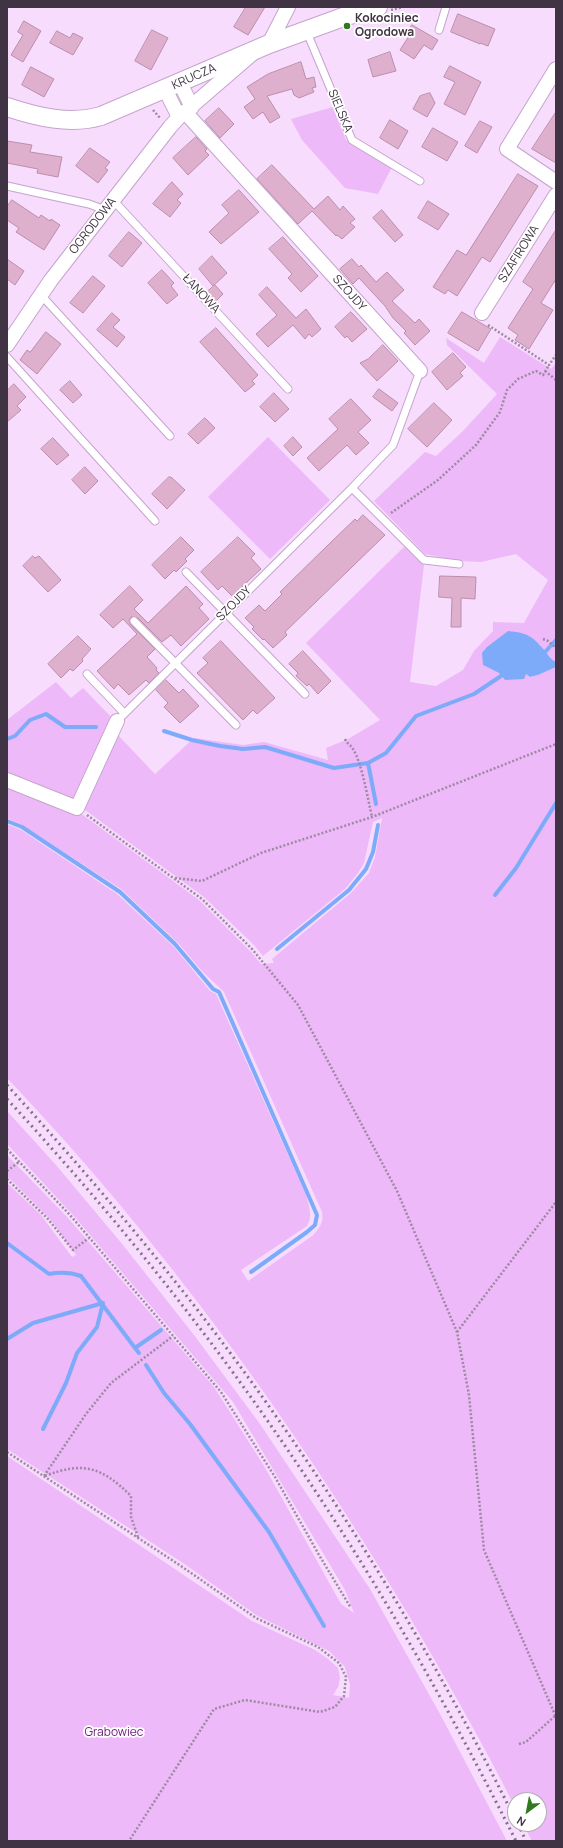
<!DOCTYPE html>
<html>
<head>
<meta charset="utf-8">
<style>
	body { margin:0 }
	#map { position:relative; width:563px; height:1848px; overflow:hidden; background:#f7dcfd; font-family:Manrope,sans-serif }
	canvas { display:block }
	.frame { position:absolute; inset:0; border:8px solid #403343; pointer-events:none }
	.north { position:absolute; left:507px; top:1792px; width:40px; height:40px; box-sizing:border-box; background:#fff; border:1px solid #b3adb4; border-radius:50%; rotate:212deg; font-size:11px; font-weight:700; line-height:16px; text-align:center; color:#403343 }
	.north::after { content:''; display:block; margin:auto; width:14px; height:18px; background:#30791f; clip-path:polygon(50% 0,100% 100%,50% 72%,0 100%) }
</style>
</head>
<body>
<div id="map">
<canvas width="563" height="1848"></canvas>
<div class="frame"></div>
<div class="north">N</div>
</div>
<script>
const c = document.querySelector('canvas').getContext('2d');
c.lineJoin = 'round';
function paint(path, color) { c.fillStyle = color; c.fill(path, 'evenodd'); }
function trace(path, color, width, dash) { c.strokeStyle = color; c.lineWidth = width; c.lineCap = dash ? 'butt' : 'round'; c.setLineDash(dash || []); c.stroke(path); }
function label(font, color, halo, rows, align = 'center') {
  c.font = font + ' Manrope,sans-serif'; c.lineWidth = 3.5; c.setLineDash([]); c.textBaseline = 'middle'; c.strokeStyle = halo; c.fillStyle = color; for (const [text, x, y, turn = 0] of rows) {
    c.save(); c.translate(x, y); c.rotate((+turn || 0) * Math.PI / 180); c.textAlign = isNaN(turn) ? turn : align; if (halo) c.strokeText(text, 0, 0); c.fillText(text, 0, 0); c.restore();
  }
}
const green = new Path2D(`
	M333 107 346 140 352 145 392 167 378 194 345 188 302 140 291 119Z
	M500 337 551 369 556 363V662L550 659 547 654 483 665 499 673 505 680 526 674 530 677 538 675 556 667V1841H532L523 1824H539V1800H515V1807C481 1740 444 1675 406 1611 292 1420 160 1239 7 1078V824L21 830 117 894 174 947 210 991 216 994 306 1195C309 1206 313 1216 307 1226L241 1270 248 1281 312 1236C319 1229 324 1223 322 1212L224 992 201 970 179 944 121 889 22 825 7 818V785L76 810 199 900 251 952 261 964 274 963 272 959 351 893 369 873 375 857 382 818 373 822 364 863 358 873 345 889 263 956 254 945 204 897 81 807 117 734 155 774 194 738 243 745 264 742 328 760 326 748 348 739 380 720 306 643 406 545 424 565 410 682 436 686 463 670 474 651 493 631V622L524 623 548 580 516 554 481 562 459 561 425 554 374 501 425 452 436 456 463 431 497 394 447 345 446 338 484 363Z
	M268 437 330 500 270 559 208 497Z
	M56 682 71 698 83 688 114 720 77 804 7 777V720Z
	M7 1111 56 1165 123 1245 194 1335 260 1424 370 1589 440 1714 507 1841H7V1456L252 1621 315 1650 328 1659 338 1668 340 1678 338 1687 333 1695 349 1698 350 1685 345 1667 329 1651 256 1615 183 1563 7 1449V1183L41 1215 72 1257 76 1255 52 1221 7 1176V1155L68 1218 214 1387 264 1466 341 1604 354 1613 345 1590 233 1402 73 1215 7 1144Z`);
const water = new Path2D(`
	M508 631C528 633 532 636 545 651 549 656 550 659 556 662V667L538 675 530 677 526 674 524 679 505 680 499 673 483 665 482 653 487 647Z`);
const stream = new Path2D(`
	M545 652 556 640
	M164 731 192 740 220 746 243 749 265 747 334 768 368 763
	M7 739 15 736 30 720 46 714 65 727H96
	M376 804 368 763 386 753 416 716 474 694 501 676
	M7 821 22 827 120 892 175 944 213 989 219 992 317 1215 315 1225 307 1232 251 1272
	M495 895 516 868 556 803
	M277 949 349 890 366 869 373 852 378 825
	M7 1243 49 1274C60 1272 70 1272 81 1276L135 1348
	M7 1339 33 1323 103 1303 97 1327 77 1353 66 1383 43 1429
	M139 1353 135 1348 161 1330
	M146 1365 164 1393 190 1424 269 1532 324 1626`);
const building = new Path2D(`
	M246 7H265L248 35 234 27Z
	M458 14 495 29 488 46 480 43V44L451 32Z
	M24 21 41 31 23 62 11 55 23 35 18 32Z
	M412 25 438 40 432 50 424 45 414 59 400 50 409 36 406 35Z
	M152 30 168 38 151 70 135 61Z
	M57 31 70 38 73 33 83 38 73 55 50 43Z
	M390 52 396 71 373 77 368 60Z
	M301 62 306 79 314 77 316 87 312 88 314 92 299 98 294 95 292 89 267 96 280 117 270 123 263 112 253 119 244 107 255 99 247 87 268 74Z
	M450 66 481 82 465 115 444 104 455 82 444 77Z
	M31 67 54 79 44 97 22 85Z
	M430 93 435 103 427 117 413 109 420 96Z
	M219 108 234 124 220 138 205 121Z
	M556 112V163L532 149Z
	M390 120 408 131 398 149 380 138Z
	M480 121 492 127 477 153 465 146Z
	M433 128 458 142 447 161 422 147Z
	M196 137 207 149 205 151 209 155 188 175 173 158Z
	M7 141 32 145 30 152 62 157 58 177 37 173 38 169 7 163Z
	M90 148 110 162 105 168 108 170 98 183 76 166Z
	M272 165 314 209 328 196 340 210 343 206 355 219 350 223 355 227 342 239 337 235 336 236 312 211 298 224 257 179Z
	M518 174 538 186 490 262 482 257 457 296 448 290 445 294 433 287 457 250 466 255Z
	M172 182 183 194 177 200 181 203 170 217 153 204Z
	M239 190 259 212 221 244 209 232 229 213 222 205Z
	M12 200 39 218 41 215 50 221 51 219 60 225 44 250 16 232 19 228 7 220V207Z
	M428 201 449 214 438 230 418 218Z
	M382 210 403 235 395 242 373 218Z
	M556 230V279L541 303 553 310 529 349 515 340 518 335 508 328 533 289 523 282Z
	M129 232 142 243 122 267 109 256Z
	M283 237 318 276 301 292 288 278 292 274 269 249Z
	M212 256 227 273 213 286 199 269Z
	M7 259 24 271 15 285 7 279Z
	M352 259 359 267 361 265 376 282 387 272 404 290 392 301 415 323 419 319 430 331 415 345 404 333 406 331 393 318 385 306 359 278 353 284 340 269Z
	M162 270 174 283 171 286 178 295 167 304 148 283Z
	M93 276 105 286 83 313 70 303Z
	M215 285 223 294 215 302 206 293Z
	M267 287 296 318 306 309 321 329 312 337 309 334 305 339 293 325 268 347 256 334 277 315 259 295Z
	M351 312 367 329 352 342 347 336 345 338 335 327Z
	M462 312 491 329 478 351 448 333Z
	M112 313 120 320 113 327 125 337 117 347 97 330Z
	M216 328 258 375 252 381 255 384 245 392 200 342Z
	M46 332 61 344 37 374 20 360 27 350 30 352Z
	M383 345 398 361 377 381 360 363 368 359Z
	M453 353 466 367 460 373 463 376 447 390 432 372Z
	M70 381 82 395 73 403 60 390Z
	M14 384 26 397 17 406 21 410 7 422V391Z
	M379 389 398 403 392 411 373 397Z
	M274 393 289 409 275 422 260 407Z
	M351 399 371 420 358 432 369 443 356 455 347 445 319 471 307 458 338 429 329 419Z
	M434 403 452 420 427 447 408 429Z
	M205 418 215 428 198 444 188 434Z
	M293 437 302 447 293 456 284 446Z
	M53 438 69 455 57 465 41 449Z
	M85 467 98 481 85 494 72 480Z
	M169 477H171L185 490 167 509 152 494Z
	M363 515 385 535 285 632 287 635 273 648 264 639 263 640 252 629 254 627 245 618 259 605 265 611 282 594 280 592 328 545 355 519 357 521Z
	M181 537 194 550 185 559 187 561 176 572 174 570 165 579 152 565Z
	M238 537 255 554 251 558 261 569 232 596 222 586 218 590 201 572Z
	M33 556 35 558 39 556 61 580 48 592 23 566Z
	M440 576 476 577 475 599 461 598V627H451L452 598 439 597Z
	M130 586 143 600 134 609 148 623 186 586 203 604 199 608 209 619 181 646 171 635 162 642 138 618 131 617 129 620 130 624 155 649 147 657 157 668 156 670 159 673 149 683 146 680 129 695 118 684 114 689 97 671 137 634 123 619 113 628 100 615Z
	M78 636 91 649 82 659 83 661 73 671 70 669 61 678 48 664Z
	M221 641 275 698 257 714 253 710 243 720 197 673 208 663 203 658Z
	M303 651 331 681 318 694 309 684 307 686 296 676 298 673 289 664Z
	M166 680 179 693 183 689 199 706 180 723 164 707 168 703 156 690Z`);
const path = new Path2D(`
	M391 10 403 7
	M153 110 160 118
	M488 325 549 365 556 355
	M545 371 556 380
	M391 513 438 480 476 445 500 412 507 390 518 379 536 371 543 375 549 365
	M543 639 548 641 556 648
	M345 739C347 744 351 745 353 749 362 763 368 800 372 817
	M87 815 202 899 252 949 298 1005 397 1191 457 1332 469 1395 484 1550 556 1717
	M175 878 202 881 261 853 372 817 556 744
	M7 1149 70 1215 221 1392 275 1477 319 1555 351 1608
	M7 1171 19 1162
	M7 1179 48 1219 73 1250 89 1238
	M457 1332 556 1202
	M7 1452 181 1566 256 1618 318 1647 339 1663 346 1677 344 1696 335 1707 320 1712 245 1700 214 1709 129 1841
	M44 1476 86 1414 111 1383 173 1336
	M45 1476C83 1461 102 1467 131 1496V1517L138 1537
	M519 1744 526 1742 555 1716`);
const service = new Path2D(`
	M306 30 352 140 420 181
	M439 30 446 7
	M7 186 89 204 105 210
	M113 200 288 389
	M41 295 170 436
	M7 357 155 521
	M420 371 393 445 352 488 424 560 459 564
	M186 572 305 694
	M134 621 236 725
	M87 674 124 713
	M117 721 352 488`);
const minor = new Path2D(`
	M269 44 288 7
	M556 69 507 149 556 182
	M180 83 192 107
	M165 89 179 117
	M185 112 420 371
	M482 313 556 195
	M7 345 51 280 170 127 179 117 252 54
	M7 780 77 808 117 721`);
const tertiary = new Path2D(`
	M7 107C37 117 70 125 101 116L269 44 346 16 378 7`);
const rail = new Path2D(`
	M7 1085C73 1158 136 1231 196 1308 318 1465 427 1641 515 1819
	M7 1099C118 1219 220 1347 310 1483 387 1598 454 1718 516 1841
	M518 1824 526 1841`);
const markers = [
	[347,26,4,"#30791f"]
];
const poiNames = [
	["Kokociniec",355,19],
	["Ogrodowa",355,33]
];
const streetNames = [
	["KRUCZA",194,77,-24],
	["SIELSKA",340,111,67],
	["OGRODOWA",93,226,-52],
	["SZAFIROWA",519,254,-58],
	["SZOJDY",349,293,48],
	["ŁANOWA",201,294,47],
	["SZOJDY",234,604,-45]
];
const parkNames = [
	["Grabowiec",114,1733]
];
paint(green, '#edb9f9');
paint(water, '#7dabf9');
trace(stream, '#7dabf9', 4);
paint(building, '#deb0cd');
trace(building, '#ba8eab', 1);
trace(service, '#c5a4cc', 9);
trace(minor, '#c5a4cc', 16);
trace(tertiary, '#c5a4cc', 20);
trace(path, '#9d89a1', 2.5, [2, 2]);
trace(service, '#fff', 7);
trace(minor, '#fff', 14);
trace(tertiary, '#fff', 18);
trace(rail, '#837187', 3, [2, 4]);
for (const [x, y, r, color] of markers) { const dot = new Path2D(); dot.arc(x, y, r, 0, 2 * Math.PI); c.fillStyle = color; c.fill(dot); trace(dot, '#fff', 1.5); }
label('bold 12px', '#403343', '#fff', poiNames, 'left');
label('12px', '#403343', '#fff', streetNames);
label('12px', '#651b74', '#fff', parkNames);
</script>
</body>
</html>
